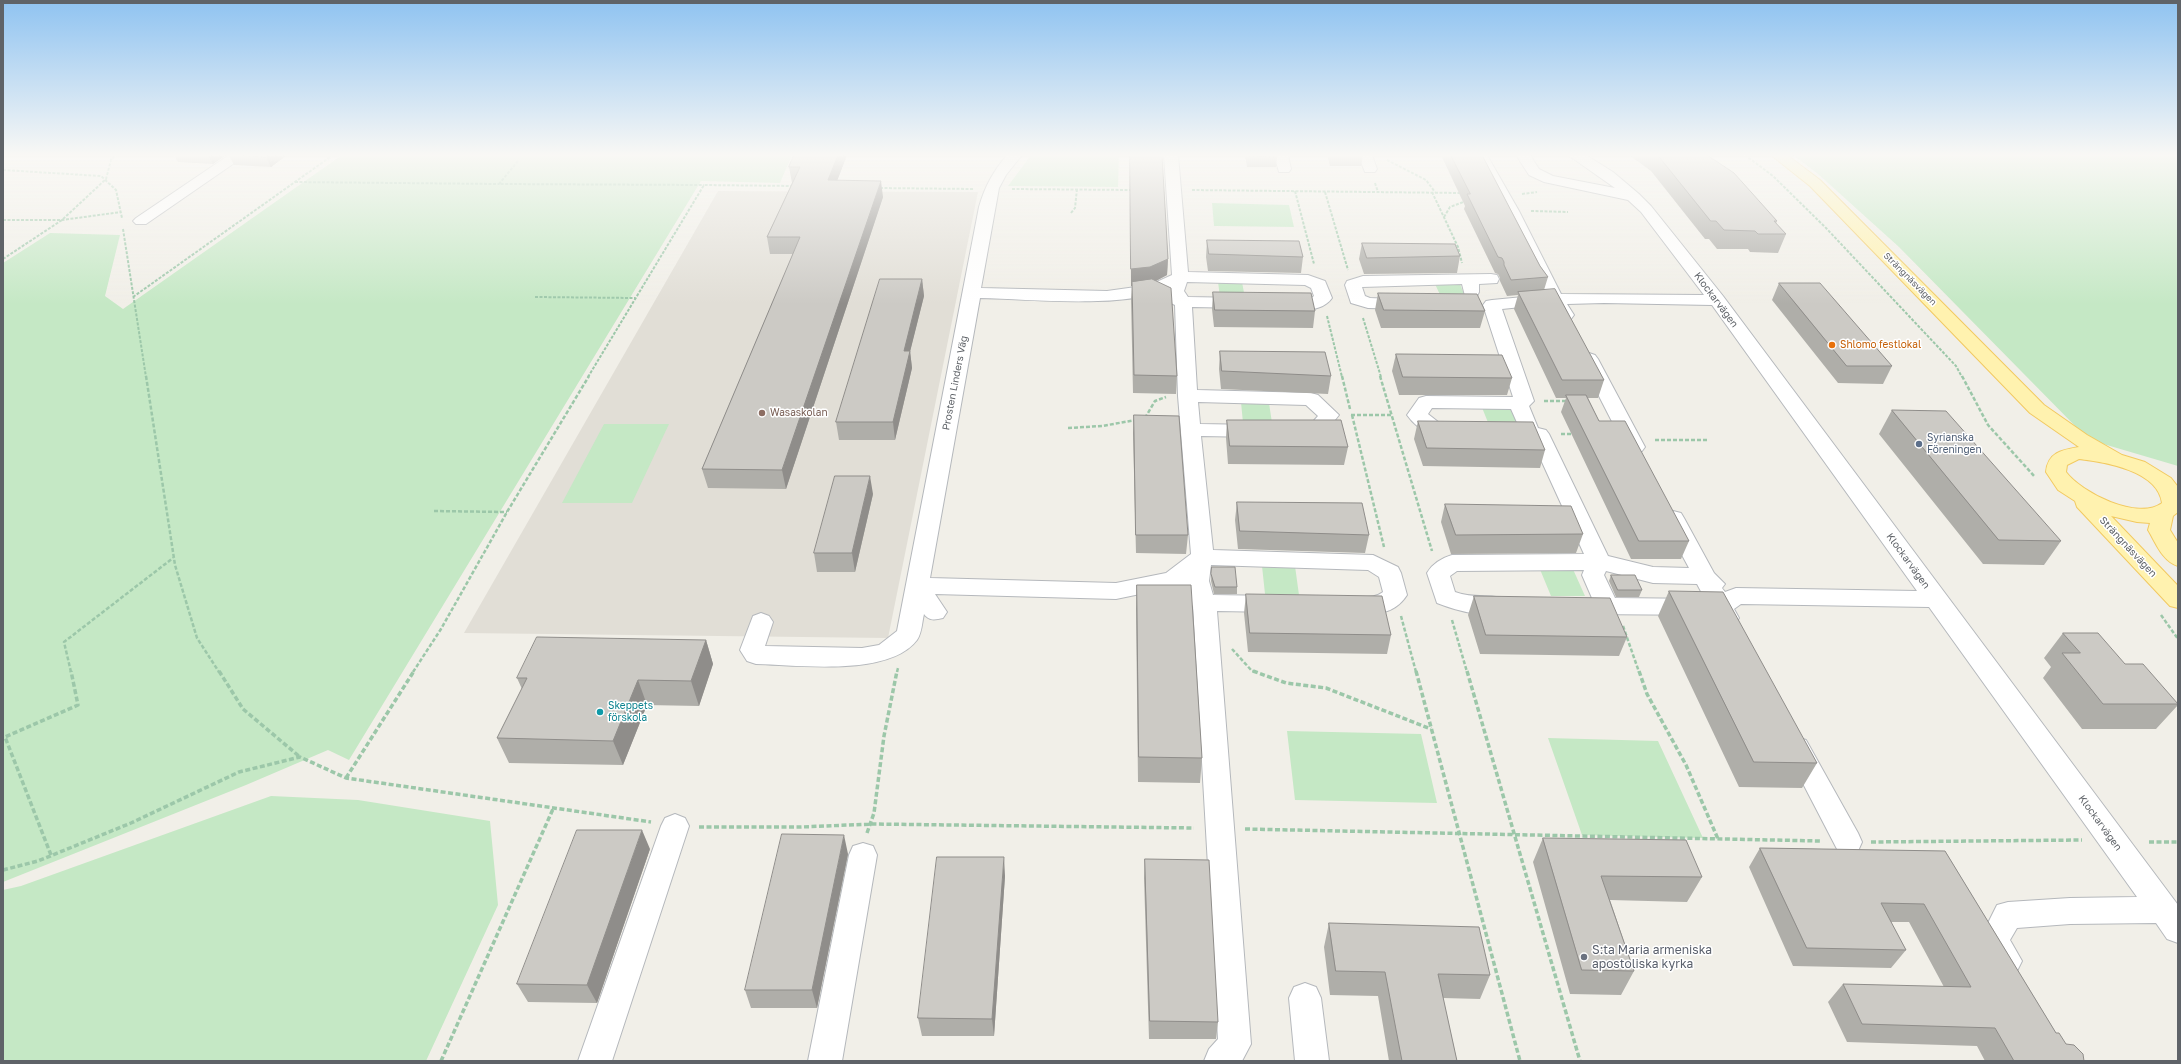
<!DOCTYPE html>
<html>
<head>
<meta charset="utf-8">
<style>
	body { margin:0 }
	#map { position:relative; width:2181px; height:1064px; overflow:hidden; background:#f1efe8; font-family:"Golos Text",sans-serif }
	canvas { display:block }
	.frame { position:absolute; inset:0; border:4px solid #5f6368; pointer-events:none }
</style>
</head>
<body>
<div id="map">
<canvas width="2181" height="1064"></canvas>
<div class="frame"></div>
</div>
<script>
const c = document.querySelector('canvas').getContext('2d');
c.lineJoin = 'round';
function paint(path, color) { c.fillStyle = color; c.fill(path, 'evenodd'); }
function trace(path, color, width, dash) { c.strokeStyle = color; c.lineWidth = width; c.lineCap = dash ? 'butt' : 'round'; c.setLineDash(dash || []); c.stroke(path); }
function label(font, color, halo, rows, align = 'center') {
  c.font = font + ' "Golos Text",sans-serif'; c.lineWidth = 3; c.setLineDash([]); c.textBaseline = 'middle'; c.strokeStyle = halo; c.fillStyle = color; for (const [text, x, y, turn = 0] of rows) {
    c.save(); c.translate(x, y); c.rotate((+turn || 0) * Math.PI / 180); c.textAlign = isNaN(turn) ? turn : align; if (halo) c.strokeText(text, 0, 0); c.fillText(text, 0, 0); c.restore();
  }
}
const education = new Path2D(`
	M718 191 978 192 888 638 464 633Z`);
const green = new Path2D(`
	M342 155H792L780 183 701 181 349 760 328 750 246 785 3 882V263L50 233 120 235 105 296 123 309Z
	M1031 155H1119L1118 187 1008 186Z
	M1793 155H2178V466L2100 443 2083 434 1899 247 1818 174Z
	M1212 203 1289 205 1294 227 1214 226Z
	M1218 282H1242L1245 298 1220 297Z
	M1435 284H1460L1466 299H1442Z
	M1241 402 1269 403 1272 423H1243Z
	M1481 405H1509L1518 426 1489 425Z
	M604 424H669L632 503H562Z
	M1262 566H1295L1299 595 1265 594Z
	M1539 567H1572L1585 596H1551Z
	M1287 731 1421 734 1437 803 1295 800Z
	M1548 738 1658 741 1703 838 1582 835Z
	M271 796 358 800 490 821 498 905 426 1061H3V890L21 886Z`);
const pathFar2 = new Path2D(`
	M1745 155 1773 176 1826 228 1956 366 1962 377
	M1387 160 1426 180 1435 192
	M518 161 499 184 704 185
	M3 170 101 176 116 190 122 218
	M295 182 499 184
	M1375 183 1378 192
	M880 188 973 189
	M1012 189 1133 190
	M1192 190 1461 193
	M1295 191 1314 264
	M1325 192 1348 270
	M1432 192 1458 247 1462 263
	M1522 194 1537 192
	M1531 211 1568 212
	M1071 213 1075 208 1077 189
	M1444 217 1450 207 1466 201
	M3 220H62L121 212
	M123 229 146 377
	M3 259 62 220 106 179 111 160 116 155
	M133 297 333 155
	M535 297 635 298
	M1327 316 1342 377
	M1363 318 1381 377
	M588 377 704 185 793 186`);
const pathFar1 = new Path2D(`
	M146 376 175 565 197 638 219 672
	M1342 376 1350 409
	M1380 376 1432 551
	M1962 376 1988 425 2035 477
	M1544 401H1567
	M1351 415H1392
	M1352 415 1384 547
	M1145 418 1155 401 1166 397
	M1068 428 1102 426 1136 420
	M1561 434H1574
	M1655 440H1707
	M434 511 507 512
	M2161 615 2178 639
	M1401 616 1416 672
	M1452 620 1467 672
	M1623 626 1639 672
	M1232 649 1252 671 1256 672
	M71 672 64 642 173 558
	M413 672 441 629 507 512 589 376
	M897 672 898 668`);
const path = new Path2D(`
	M219 671 243 709 300 757
	M1253 671 1286 683 1326 688 1431 729
	M1416 671 1520 1061
	M1467 671 1580 1061
	M1639 671 1647 694 1686 765 1718 839
	M346 778 414 671
	M699 827H801L873 824 1194 828
	M1245 829 1820 841
	M867 833 874 813 884 736 897 671
	M1871 842 2082 840
	M2149 842H2178
	M51 855 5 737 78 705 71 671
	M3 870 38 861 131 823 239 772 300 757 346 778 651 822
	M441 1061 553 809`);
const minor = new Path2D(`
	M229 155H246L146 224H136L133 221 136 218Z
	M1007 155H1022L1006 175 999 188 981 288 1107 291 1150 285 1172 275 1164 155H1178L1188 272 1308 275 1325 281 1332 298C1321 314 1293 311 1277 307L1274 303 1277 299H1310L1314 296 1311 288 1305 285 1187 282 1184 291 1188 297 1243 298 1249 299 1252 303 1249 307 1243 308 1192 307 1197 390 1311 393 1318 395 1339 415 1323 435 1316 437 1295 435 1292 431 1295 427 1310 425 1318 416 1306 405 1198 402 1200 424 1256 425 1263 427 1266 431 1263 435 1256 437 1201 436 1213 550 1373 555 1398 567 1401 573 1407 595C1394 616 1368 617 1347 611L1343 605 1347 599C1359 596 1373 600 1383 592L1379 577 1368 570 1211 565 1209 581 1213 595 1275 596 1283 598 1287 604 1283 610 1275 612 1217 611 1251 1044 1242 1061H1204L1209 1049 1218 1039 1193 606 1169 588 1116 599 935 594 947 612 943 618C935 620 929 621 924 614 922 622 922 633 917 640 889 677 799 665 756 664L747 661 740 650 753 616 761 613 769 616 773 622 765 646 862 648 879 645 897 631 979 207C985 186 993 172 1007 155ZM1168 289V291L1161 296 1164 300 1175 305 1178 396 1191 554 1166 573 1116 583 930 578 980 298C1030 299 1124 309 1168 289Z
	M1274 155H1288L1291 169 1289 172H1279Z
	M1358 155H1372L1377 169 1375 172H1365Z
	M1473 155H1487L1519 211 1561 294 1704 295 1641 212 1628 200 1544 182 1529 175 1516 155H1530L1539 169 1553 176 1615 188 1568 155H1586L1613 172 1639 194 1651 206 1723 296 2178 905V943L2167 939 2156 923 2070 924 2017 928 2010 940 2022 961 2017 971 2006 975 1995 971 1979 941 1997 905 2008 902 2070 898 2137 897 1929 607 1741 604 1734 609 1739 618 1735 624 1727 626 1719 624 1714 615 1584 614 1576 612 1572 606 1576 600 1592 598 1582 575 1584 570 1457 571 1450 576 1455 592C1473 599 1491 594 1508 599L1512 605 1508 611C1484 618 1460 612 1437 603L1427 573C1432 564 1442 558 1452 555L1584 554 1531 438 1523 436 1511 409 1432 408 1428 414 1442 425 1458 427 1461 431 1458 435C1438 440 1419 432 1407 415L1419 398 1426 396 1513 397 1483 305 1486 301 1492 300 1544 295ZM1604 303 1712 305 1917 591 1736 588 1725 592 1722 588 1725 584 1714 573 1684 518 1681 513 1673 511 1665 513 1662 518 1689 568 1653 567 1608 556 1549 434 1546 430 1538 428 1529 406 1534 401 1502 309 1550 304 1559 319 1565 320 1571 319 1574 315 1567 304ZM1606 571 1653 583 1697 584 1705 599 1615 598 1604 575Z
	M1491 274 1497 275 1499 279 1497 283 1479 284V292L1477 296H1465L1462 284 1362 287 1365 296 1370 298 1413 300 1416 304 1413 308 1407 309 1368 308 1351 303 1345 285 1347 281 1363 276Z
	M1589 353 1595 355 1598 359 1645 447 1642 451 1635 453 1628 451 1625 447 1580 359 1583 355Z
	M1797 737 1806 740 1858 833 1862 842 1858 851 1848 854 1838 851 1784 747 1788 740Z
	M675 814 685 818 689 826 612 1061H578L661 826 665 818Z
	M863 843 873 846 877 855 842 1061H808L849 855 853 846Z
	M1305 983 1316 987 1321 998 1329 1061H1295L1289 998 1294 987Z`);
const major = new Path2D(`
	M1771 155H1787L1820 180 2044 405 2087 435 2122 455 2145 462 2171 478 2178 487V512L2173 516 2170 530 2178 543V566C2162 561 2156 543 2148 530L2150 523 2137 522 2111 516 2178 586V608L2170 606 2077 507 2075 501 2058 490 2046 472C2048 452 2062 450 2079 447L2030 413 1810 186ZM2079 459C2106 462 2158 471 2162 503 2138 521 2082 493 2066 472L2067 465Z`);
const wall = new Path2D(`
	M174 155H226L213 164 178 162Z
	M229 155H287L271 167 234 165Z
	M794 155H847L837 180 883 197 786 489 708 488 702 469 793 254H770L767 237 792 183 789 167Z
	M1130 155H1162L1168 259 1167 275 1156 281 1177 376 1176 394 1133 393 1131 299 1132 286H1131Z
	M1245 155H1277L1276 167H1247Z
	M1327 155H1363L1361 166H1330Z
	M1441 155H1482L1540 266 1548 277 1544 290 1604 380 1598 398H1588L1599 421 1689 541 1681 559H1631L1561 412 1566 398H1556L1514 309 1518 295 1507 296 1500 281V278L1498 274 1495 273 1464 209 1465 206Z
	M1629 155H1707L1777 221 1776 224 1786 234 1778 253 1750 252 1748 249H1717L1709 239H1705L1651 171Z
	M1207 240 1303 257 1301 273 1208 271 1206 257Z
	M1362 243 1460 256 1457 273 1364 274 1359 259Z
	M922 279 924 296 910 351 912 368 895 440H839L836 422Z
	M1779 283 1892 366 1883 384 1838 383 1772 300Z
	M1213 292 1315 311 1313 328 1214 327 1212 309Z
	M1378 293 1485 311 1480 328H1381L1375 310Z
	M1220 351 1331 376 1328 394 1221 389 1219 369Z
	M1396 354 1512 378 1507 395H1399L1392 371Z
	M1892 410 2061 541 2044 565 1983 564 1879 434Z
	M1134 415 1188 535 1186 554 1136 553 1133 433Z
	M1227 420 1348 447 1344 465 1228 464 1226 438Z
	M1418 421 1545 450 1540 468 1423 466 1414 439Z
	M873 494 855 572H817L814 553Z
	M1237 502 1369 535 1365 553 1238 549 1235 520Z
	M1445 504 1583 534 1576 553 1451 554 1441 522Z
	M1212 567 1237 587V594H1214L1211 581Z
	M1611 575 1642 590 1639 597H1616L1609 581Z
	M1137 585 1202 758 1200 783 1138 782 1136 609Z
	M1669 591 1817 763 1802 788 1739 787 1658 616Z
	M1246 594 1391 635 1387 654 1248 652 1244 613Z
	M1474 596 1627 637 1619 656 1480 654 1468 615Z
	M2063 633 2125 664 2178 704V705L2156 729H2082L2043 678 2051 667 2044 658Z
	M706 640 713 664 699 706 647 705 623 765 509 763 497 738 522 689 517 678Z
	M1543 838 1702 877 1687 902 1610 900 1634 971 1621 995 1570 994 1533 862Z
	M1760 848 1945 851 2056 1033 2066 1044 2084 1061H1985L1977 1046 1847 1042 1828 1002 1843 984 1944 987 1909 922H1891L1906 950 1891 968 1793 966 1749 867Z
	M650 849 597 1003 528 1002 517 984Z
	M848 854 817 1008H751L745 990Z
	M1145 859 1218 1022 1216 1039H1149L1144 878Z
	M1005 876 994 1036H922L918 1018Z
	M1329 923 1490 975 1480 999 1443 998 1457 1061H1389L1378 996 1330 995 1324 947Z`);
const shadedWall = new Path2D(`
	M208 155H226L213 164Z
	M268 155H287L271 167 266 157Z
	M838 155H847L831 197 828 180Z
	M881 181 883 197 786 489 782 470Z
	M1168 259 1167 275 1150 284 1131 286V269Z
	M922 279 924 296 906 368 904 351Z
	M910 351 912 368 895 440 893 422Z
	M870 476 873 494 855 572 852 553Z
	M706 640 713 664 699 706 691 681Z
	M638 680 647 705 623 765 613 741Z
	M642 830 650 849 597 1003 587 985Z
	M844 835 848 854 817 1008 812 990Z
	M1004 857 1005 876 994 1036 992 1019Z`);
const building = new Path2D(`
	M239 155H268L266 157Z
	M794 155H838L828 180 881 181 782 470 702 469 800 237H767L800 167H789Z
	M1130 155H1162L1168 259 1150 267 1131 269Z
	M1248 155H1277V157L1248 156Z
	M1451 155H1482L1540 266 1548 277 1511 280 1504 265V262L1502 258 1498 257 1467 194H1470Z
	M1658 155H1707L1734 173 1777 221H1774L1786 234H1758L1755 231 1724 230 1716 221H1711Z
	M1207 240 1299 241 1303 257 1209 254Z
	M1362 243 1455 244 1460 256 1367 258Z
	M880 279H922L904 351H910L893 422H836Z
	M1152 279 1171 288 1177 376 1134 375 1132 282Z
	M1779 283H1820L1892 366H1847Z
	M1555 289 1604 380H1562L1518 292Z
	M1213 292 1311 293 1315 311 1215 310Z
	M1378 293 1477 294 1485 311 1384 310Z
	M1220 351 1325 352 1331 376 1222 371Z
	M1396 354 1502 355 1512 378 1403 377Z
	M1566 395H1586L1599 421H1625L1689 541H1639Z
	M1892 410 1946 411 2061 541 1999 540Z
	M1134 415 1179 416 1188 535H1136Z
	M1227 420H1341L1348 447 1230 446Z
	M1418 421 1533 422 1545 450 1427 448Z
	M835 476H870L852 553H814Z
	M1237 502 1362 503 1369 535 1240 531Z
	M1445 504 1571 506 1583 534 1456 535Z
	M1212 567H1235L1237 587H1215L1211 574Z
	M1611 575H1635L1642 590H1618Z
	M1137 585H1191L1202 758 1139 757Z
	M1669 591 1723 592 1817 763 1754 762Z
	M1246 594 1382 596 1391 635 1250 633Z
	M1474 596 1610 598 1627 637 1486 635Z
	M2063 633H2098L2125 664H2143L2178 704H2103L2062 653H2080Z
	M537 637 706 640 691 681 638 680 613 741 497 738 527 678H517Z
	M577 830H642L587 985 517 984Z
	M782 834 844 835 812 990H745Z
	M1543 838 1686 840 1702 877 1601 876 1634 971 1582 970Z
	M1760 848 1945 851 2056 1033H2059L2066 1044 2074 1045 2083 1054 2084 1061H2014L1995 1028 1862 1024 1843 984 1971 987 1924 904 1881 903 1906 950 1807 948Z
	M937 857H1004L992 1019 918 1018Z
	M1145 859 1209 860 1218 1022 1150 1021Z
	M1329 923 1479 927 1490 975 1438 974 1457 1061H1402L1385 972 1336 971Z`);
const markers = [
	[1832,345,4,"#e8710a"],
	[762,413,4,"#8d6e63"],
	[1919,444,4,"#5c6f8a"],
	[600,712,4,"#0f9aa8"],
	[1584,957,4,"#6b7280"]
];
const farStreetnames = [
	["Strängnäsvägen",1910,279,45]
];
const streetNames = [
	["Klockarvägen",1716,300,53],
	["Prosten Linders Väg",955,383,-79],
	["Strängnäsvägen",2128,547,47],
	["Klockarvägen",1908,561,54],
	["Klockarvägen",2100,823,54]
];
const foodNames = [
	["Shlomo festlokal",1840,345]
];
const educationNames = [
	["Wasaskolan",770,413]
];
const serviceNames = [
	["Syrianska",1927,438],
	["Föreningen",1927,450]
];
const cultureNames = [
	["Skeppets",608,706],
	["förskola",608,718]
];
const nearWorshipnames = [
	["S:ta Maria armeniska",1592,950],
	["apostoliska kyrka",1592,964]
];
paint(education, '#e1ded6');
paint(green, '#c5e8c5');
trace(minor, '#b5b8bc', 2);
trace(major, '#f2c960', 2);
trace(pathFar2, '#9cc7a9', 2, [3, 1.5]);
trace(pathFar1, '#9cc7a9', 2.5, [4, 2]);
trace(path, '#9cc7a9', 3.5, [5, 2.5]);
paint(minor, '#fff');
paint(major, '#fff2af');
paint(wall, '#afaea9');
paint(shadedWall, '#8f8d8a');
paint(building, '#cccac5');
trace(building, '#8f8d8a', 1);
const sky = c.createLinearGradient(0, 0, 0, 304);
sky.addColorStop(0, '#8fc3f1');
sky.addColorStop(0.51, '#f9f8f5');
sky.addColorStop(1, '#f9f8f500');
c.fillStyle = sky;
c.fillRect(0, 0, 2181, 304);
for (const [x, y, r, color] of markers) { const dot = new Path2D(); dot.arc(x, y, r, 0, 2 * Math.PI); c.fillStyle = color; c.fill(dot); trace(dot, '#fff', 1.5); }
label('9px', '#5f6368', '#fff', farStreetnames);
label('10px', '#5f6368', '#fff', streetNames);
label('10px', '#c56008', '#fff', foodNames, 'left');
label('10px', '#785e54', '#fff', educationNames, 'left');
label('10px', '#4e5e75', '#fff', serviceNames, 'left');
label('10px', '#0d838f', '#fff', cultureNames, 'left');
label('12px', '#5b616d', '#fff', nearWorshipnames, 'left');
</script>
</body>
</html>
